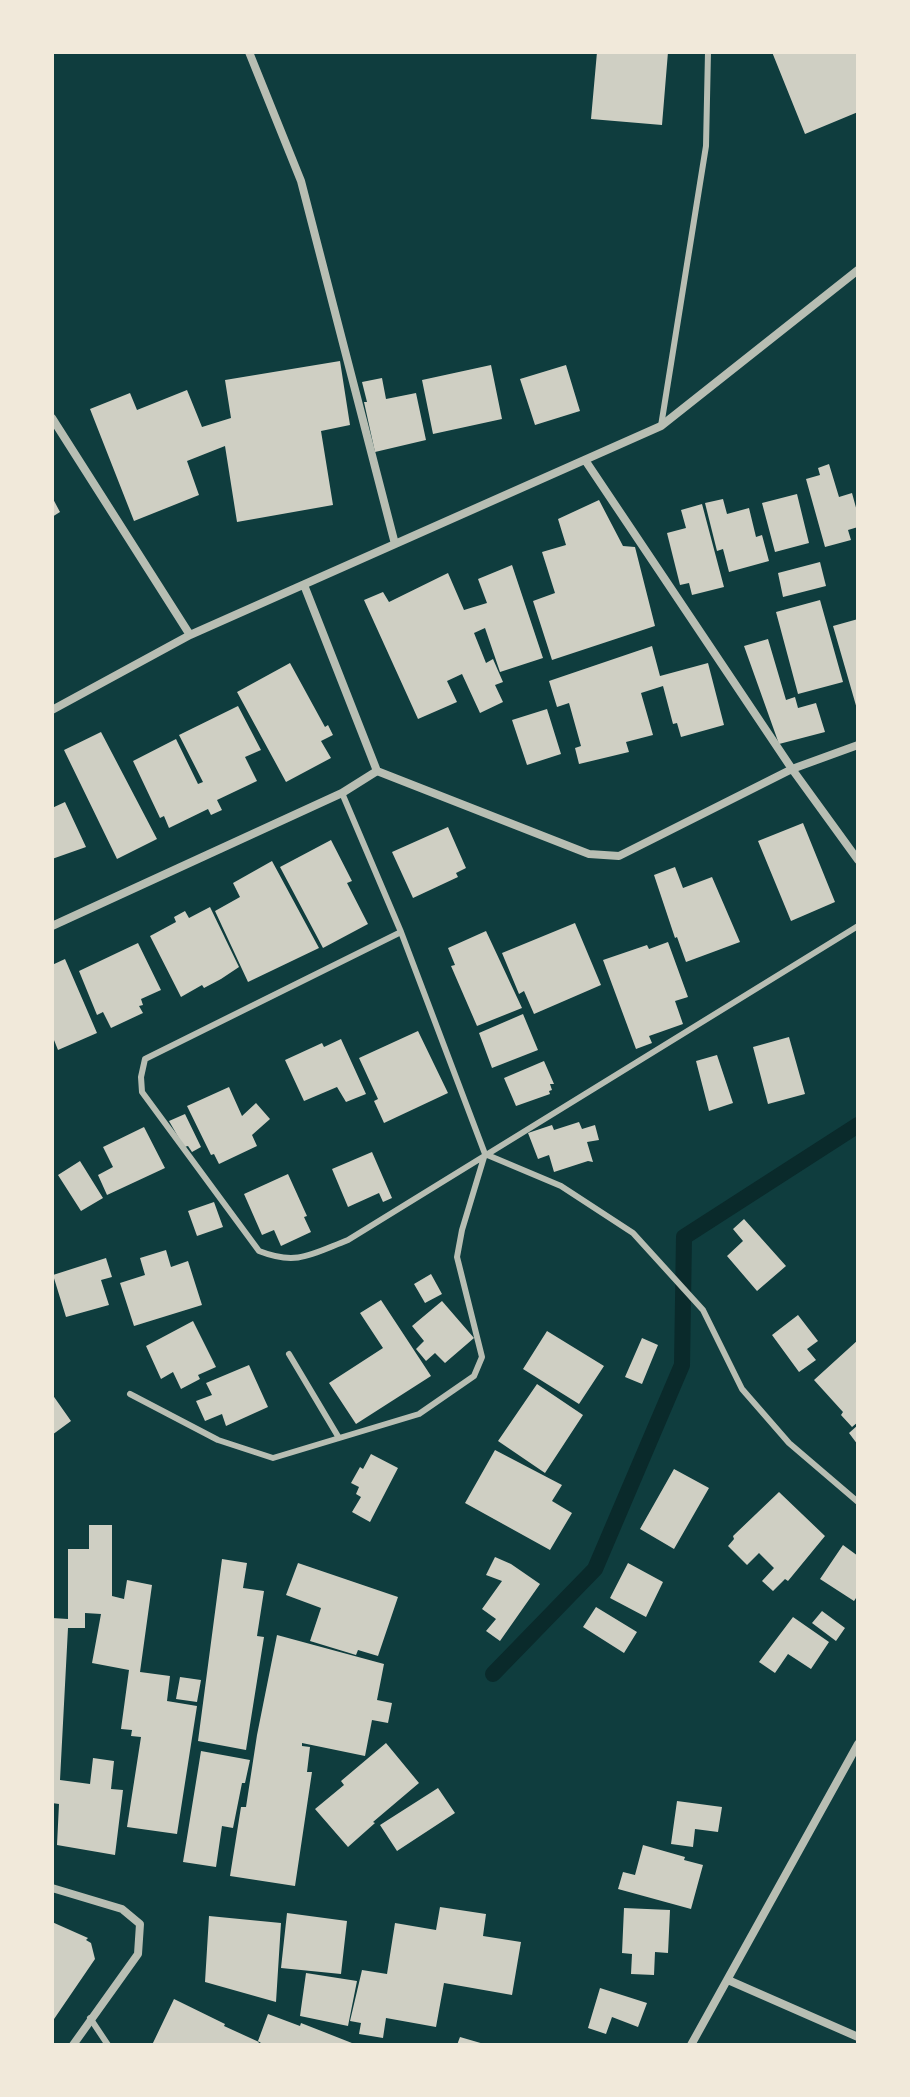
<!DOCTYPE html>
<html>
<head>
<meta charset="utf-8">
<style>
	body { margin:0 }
	#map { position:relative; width:910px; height:2097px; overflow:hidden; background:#0f3d3e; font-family:"Source Serif 4",serif }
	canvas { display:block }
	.frame { position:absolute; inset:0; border:54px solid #f1e9da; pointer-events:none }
</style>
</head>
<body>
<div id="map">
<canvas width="910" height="2097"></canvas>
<div class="frame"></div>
</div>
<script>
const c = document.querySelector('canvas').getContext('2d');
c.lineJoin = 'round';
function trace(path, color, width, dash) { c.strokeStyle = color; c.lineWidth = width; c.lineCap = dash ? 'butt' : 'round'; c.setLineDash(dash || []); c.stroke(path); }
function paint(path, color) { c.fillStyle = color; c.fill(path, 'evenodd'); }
const stream = new Path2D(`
	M493 1674 595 1569 682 1365 684 1237 858 1125`);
const building = new Path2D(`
	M597 52H668L662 125 591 119Z
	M772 52H858V112L805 134Z
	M340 361 350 425 321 431 333 505 237 522 225 446 187 461 199 495 134 521 90 409 130 393 137 410 187 390 202 427 231 418 225 380Z
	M491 365 502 419 433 434 422 380Z
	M566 365 580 411 535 425 520 379Z
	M382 378 386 399 416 393 426 440 375 452 364 402H367L362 382Z
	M829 464 839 497 852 493 858 515V527L848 530 851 540 825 547 806 479 820 475 818 468Z
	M797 494 809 543 775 552 762 503Z
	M52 497 60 512 52 517Z
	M723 499 727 514 749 508 756 537 762 535 769 561 729 572 723 549 717 551 705 503Z
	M599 500 623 546 635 547 655 626 552 660 533 601 555 593 542 552 566 545 558 519Z
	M702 504 724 587 692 595 689 583 680 585 667 533 686 528 681 510Z
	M820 562 826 586 783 597 778 573Z
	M512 565 543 658 500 672 485 628 474 633 486 663 493 659 503 682 495 685 503 702 480 713 462 674 447 681 457 702 418 719 364 600 383 592 389 602 448 573 464 610 487 603 478 579Z
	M820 600 843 682 798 694 776 612Z
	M858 619V709H857L833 626Z
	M768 639 786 700 795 697 798 708 816 703 825 732 779 744 744 646Z
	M652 646 660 676 708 663 724 725 681 737 677 723 673 724 663 686 641 693 653 735 626 742 629 752 579 764 575 748 581 746 569 703 557 707 549 681Z
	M290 663 325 727 328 725 333 735 321 741 331 758 286 782 237 692Z
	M238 706 261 750 245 757 257 781 217 800 222 810 211 815 208 809 169 828 164 816 160 818 133 761 176 739 198 784 203 782 179 735Z
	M547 709 561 754 527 765 512 720Z
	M101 732 157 839 117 859 64 750Z
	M65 802 86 847 52 859V808Z
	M803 823 835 902 791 921 758 841Z
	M448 827 466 868 456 873 458 877 413 898 392 852Z
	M331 840 352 881 347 883 368 924 323 948 280 867Z
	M272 861 319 948 248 982 215 911 240 897 233 883Z
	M675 867 683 888 712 877 740 942 686 962 677 937 675 938 654 875Z
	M210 907 239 967 221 979 204 988 202 985 181 997 150 936 176 922 174 917 185 911 189 918Z
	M575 923 601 985 534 1014 524 991 519 994 502 953Z
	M486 931 522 1008 477 1026 451 966 455 965 448 948Z
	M668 942 688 997 675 1001 683 1024 649 1036 652 1043 636 1049 603 960 647 945 649 949Z
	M138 943 161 990 141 999 143 1005 139 1006 143 1013 111 1028 103 1012 97 1015 79 971Z
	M65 959 97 1033 58 1050 52 1035V965Z
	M523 1014 538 1050 492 1068 479 1033Z
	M418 1031 448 1093 384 1123 374 1101 378 1099 359 1058Z
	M789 1037 805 1094 768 1104 753 1047Z
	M341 1039 366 1094 346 1102 337 1087 304 1101 285 1060 322 1043 324 1047Z
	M717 1055 733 1103 709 1111 696 1061Z
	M544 1061 554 1084H550L552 1090 549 1091 550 1094 516 1106 504 1078Z
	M229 1087 242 1116 256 1103 270 1119 252 1135 257 1146 219 1164 214 1154 211 1155 187 1106Z
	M185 1114 201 1147 192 1152 188 1146 184 1147 169 1121Z
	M579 1122 582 1129 595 1125 599 1140 587 1142 593 1162 588 1161 554 1172 549 1155 538 1159 528 1133 552 1125 554 1130Z
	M144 1127 165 1168 107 1195 98 1175 113 1167 103 1147Z
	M372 1152 392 1198 383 1202 379 1193 348 1207 332 1169Z
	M80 1161 103 1198 81 1211 58 1175Z
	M288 1174 307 1216 304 1217 311 1232 281 1246 274 1230 262 1235 244 1194Z
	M214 1202 223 1227 197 1236 188 1211Z
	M744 1219 786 1266 757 1291 727 1256 743 1241 733 1229Z
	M166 1250 171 1267 188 1261 202 1305 134 1326 120 1283 145 1275 140 1258Z
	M106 1258 112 1277 101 1280 109 1305 66 1317 53 1275Z
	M431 1274 442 1294 425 1303 414 1284Z
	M381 1300 431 1376 356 1424 329 1383 383 1348 360 1313Z
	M442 1301 474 1338 445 1363 435 1353 426 1361 416 1349 424 1341 412 1326Z
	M798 1315 818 1341 807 1349 816 1360 799 1372 772 1335Z
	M193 1321 216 1367 198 1375 200 1379 181 1389 173 1372 161 1379 146 1346Z
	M547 1331 604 1366 579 1404 523 1369Z
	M642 1338 658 1345 642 1384 625 1377Z
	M858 1340V1422L852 1427 841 1415 843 1412 814 1380Z
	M249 1365 268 1407 226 1426 222 1414 205 1421 196 1401 212 1395 206 1383Z
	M537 1384 583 1415 545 1473 498 1441Z
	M52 1394 71 1421 52 1435Z
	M858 1425V1445L849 1433Z
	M495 1450 562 1485 552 1501 572 1513 550 1550 465 1503Z
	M371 1454 398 1468 370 1522 352 1512 361 1497 356 1494 359 1487 351 1483 360 1467 363 1469Z
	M674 1469 709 1488 674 1549 640 1529Z
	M779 1492 825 1536 788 1581 785 1579 773 1591 762 1581 774 1568 759 1553 747 1565 728 1546 734 1539 733 1536Z
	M89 1525H112V1596L124 1599 127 1580 152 1585 140 1672 170 1676 167 1701 197 1706 177 1834 127 1827 141 1737 131 1736 132 1730 121 1729 129 1670 92 1663 101 1614 85 1613V1628H68L60 1780 90 1784 93 1758 114 1761 111 1789 123 1790 115 1855 57 1845 59 1804 52 1803V1618L68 1619V1549H89Z
	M843 1545 858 1556V1595L854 1601 820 1579Z
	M495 1557 511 1564 540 1584 500 1641 486 1631 496 1619 482 1609 502 1581 486 1575Z
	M222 1559 247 1563 243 1588 264 1591 257 1636 264 1637 246 1750 198 1741Z
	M298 1563 398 1597 378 1656 358 1650 356 1655 310 1641 321 1608 286 1595Z
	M628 1563 663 1582 646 1617 610 1598Z
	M596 1607 637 1632 624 1653 583 1627Z
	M822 1611 845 1628 836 1641 812 1623Z
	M793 1617 829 1642 811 1669 788 1654 775 1673 759 1662Z
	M277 1635 384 1664 377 1700 392 1703 388 1723 372 1720 365 1756 302 1743V1746L310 1747 307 1772H312L295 1886 230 1876 241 1807H246L257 1735Z
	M180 1677 201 1680 197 1702 176 1699Z
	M386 1743 419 1783 373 1822 375 1823 348 1847 315 1809 344 1785 341 1781Z
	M201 1751 250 1760 245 1783H242L233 1828 222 1826 216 1867 183 1862Z
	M438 1788 455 1813 397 1851 380 1825Z
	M677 1801 722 1807 718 1832 695 1829 693 1847 671 1844Z
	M643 1845 685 1857 684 1860 703 1865 691 1909 618 1889 623 1872 635 1875Z
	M440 1907 486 1914 483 1936 521 1942 512 1995 444 1983 436 2027 386 2018 383 2038 359 2034 361 2023 350 2021 362 1970 387 1974 395 1923 436 1930Z
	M624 1908 670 1910 668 1953 655 1952 654 1975 631 1974 632 1954 622 1953Z
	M287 1913 347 1921 341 1974 281 1968Z
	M209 1916 281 1923 276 2002 205 1982Z
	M52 1922 88 1938 86 1940 91 1943 95 1959 52 2022Z
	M306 1973 357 1981 348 2026 300 2016Z
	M600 1988 647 2003 638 2027 612 2017 606 2034 588 2028Z
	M174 1999 225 2024 224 2026 259 2042 257 2045H152Z
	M268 2014 300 2026 301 2023 357 2045H264L258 2041Z
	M460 2037 484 2044V2045H457Z`);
const service = new Path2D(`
	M661 426 706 146 708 52
	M342 793 401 932 485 1154 561 1186 633 1233 703 1310 742 1389 789 1443 858 1502
	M401 932 145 1059 141 1077 142 1092 259 1251C297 1266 312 1254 348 1240L858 926
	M289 1354 339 1438
	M130 1394 218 1440 273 1458 419 1414 474 1376 482 1357 457 1257 462 1230 485 1154
	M90 2018 108 2045`);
const minor = new Path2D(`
	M249 52 301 181 395 544
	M52 418 190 635
	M585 460 792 769 858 860
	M304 585 377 771
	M52 710 190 635 661 426 858 270
	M377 771 589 854 619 856 792 769 858 745
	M52 926 342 793 377 771
	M52 1888 122 1909 140 1924 138 1954 73 2045
	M728 1980 858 2037
	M691 2045 858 1744`);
trace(stream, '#0a2a2b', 16);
paint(building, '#cfcfc3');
trace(service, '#b8beb3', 6);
trace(minor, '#b8beb3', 8);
</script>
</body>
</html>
